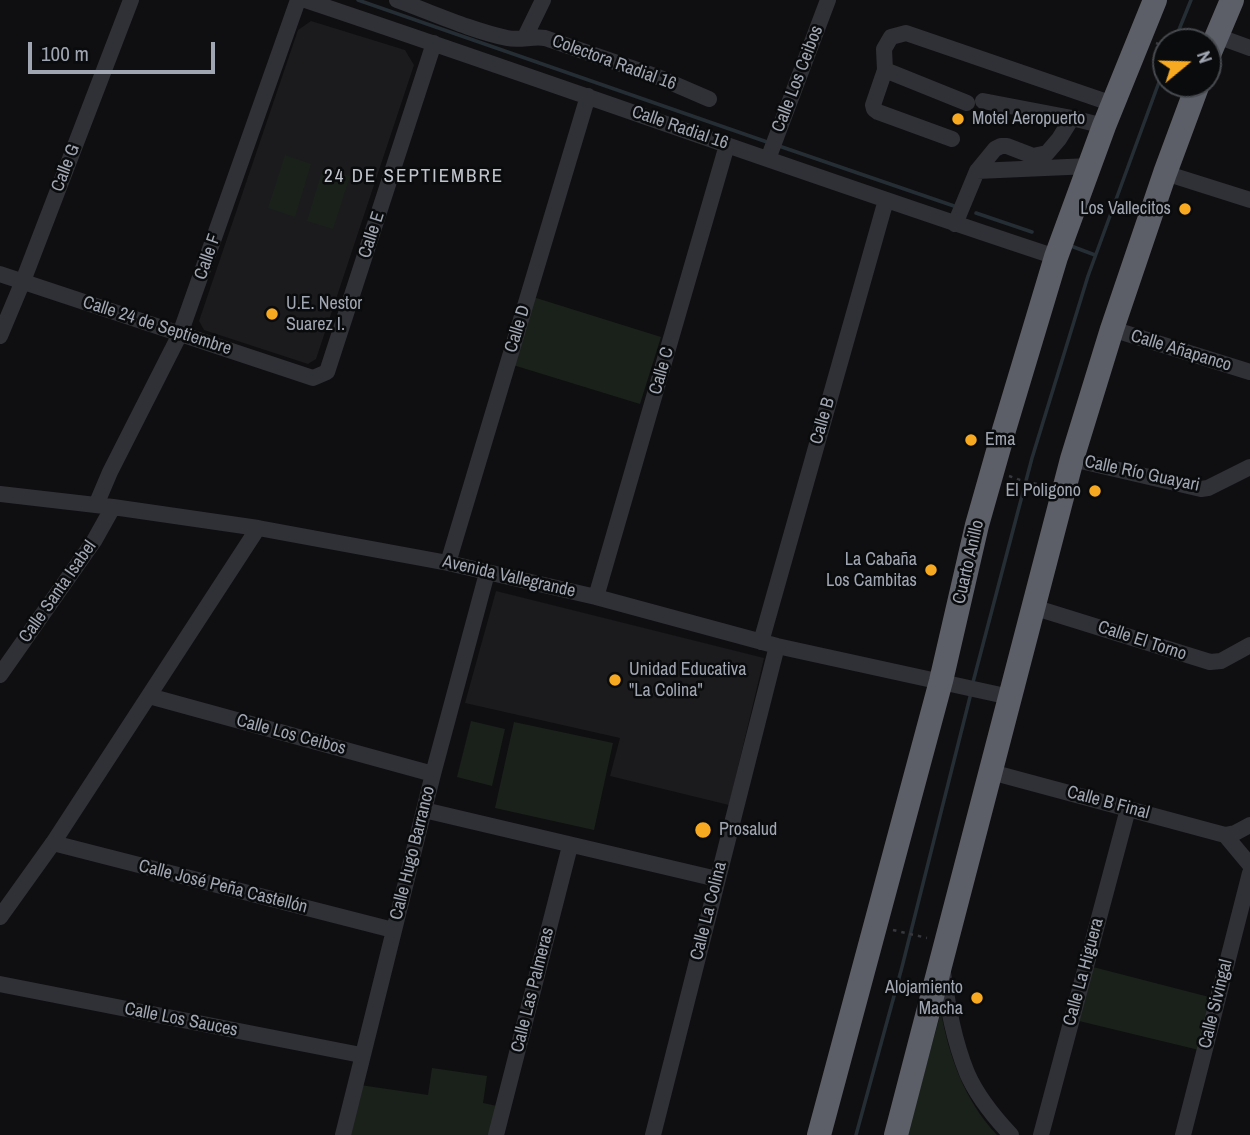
<!DOCTYPE html>
<html>
<head>
<meta charset="utf-8">
<style>
	body { margin:0 }
	#map { position:relative; width:1250px; height:1135px; overflow:hidden; background:#0f0f11; font-family:"Archivo Narrow",sans-serif }
	canvas { display:block }
	.north { position:absolute; left:1152px; top:28px; width:70px; height:70px; box-sizing:border-box; background:#0a0b0c; border:2px solid #46494e; border-radius:50%; rotate:71deg; font-size:19px; font-weight:700; line-height:28px; text-align:center; color:#a0a6b2 }
	.north::after { content:''; display:block; margin:auto; width:24px; height:32px; background:#f7aa21; clip-path:polygon(50% 0,100% 100%,50% 72%,0 100%) }
	.scale { position:absolute; left:28px; top:42px; width:187px; height:32px; box-sizing:border-box; border:4px solid #a0a6b2; border-top:0; padding-left:9px; font-size:21px; line-height:24px; white-space:nowrap; color:#a0a6b2; -webkit-text-stroke:5px #0a0b0c; paint-order:stroke }
</style>
</head>
<body>
<div id="map">
<canvas width="1250" height="1135"></canvas>
<div class="north">N</div>
<div class="scale">100 m</div>
</div>
<script>
const c = document.querySelector('canvas').getContext('2d');
c.lineJoin = 'round';
function paint(path, color) { c.fillStyle = color; c.fill(path, 'evenodd'); }
function trace(path, color, width, dash) { c.strokeStyle = color; c.lineWidth = width; c.lineCap = dash ? 'butt' : 'round'; c.setLineDash(dash || []); c.stroke(path); }
function label(font, color, halo, rows, align = 'center') {
  c.font = font + ' "Archivo Narrow",sans-serif'; c.lineWidth = 5; c.setLineDash([]); c.textBaseline = 'middle'; c.strokeStyle = halo; c.fillStyle = color; for (const [text, x, y, turn = 0] of rows) {
    c.save(); c.translate(x, y); c.rotate((+turn || 0) * Math.PI / 180); c.textAlign = isNaN(turn) ? turn : align; if (halo) c.strokeText(text, 0, 0); c.fillText(text, 0, 0); c.restore();
  }
}
const built = new Path2D(`
	M311 21 405 50 414 65 316 359 308 364 204 330 199 321 298 30Z
	M496 591 764 658 729 805 610 776 620 738 465 703Z`);
const green = new Path2D(`
	M285 155 311 164 295 217 268 208Z
	M323 168 350 176 333 229 307 221Z
	M533 297 661 337 640 404 513 365Z
	M471 721 505 729 492 786 457 777Z
	M514 722 613 743 594 830 495 808Z
	M1093 967 1213 998 1199 1050 1079 1021Z
	M941 1012C949 1057 965 1101 997 1135H907Z
	M432 1068 487 1076 483 1103 497 1106 489 1135H348L360 1085 428 1095Z`);
const stream = new Path2D(`
	M358 0 770 143
	M1174 42 1191 0
	M779 146 954 206
	M976 213 1032 232
	M1071 246 1095 255
	M972 686 1032 458 1088 276 1166 63
	M856 1135 902 967 971 693`);
const path = new Path2D(`
	M1156 43 1166 47
	M1009 476 1020 480 1046 486
	M893 930 927 938`);
const minor = new Path2D(`
	M305 0C556 84 804 174 1056 257
	M397 0C433 13 470 30 507 38 520 41 532 36 545 38L658 77 709 99
	M1217 36 1250 48
	M525 37 543 0
	M885 70 967 103
	M983 101 1072 118 1104 126
	M952 139 878 112 874 109 873 105 885 70 884 49 891 37 906 33 1113 104
	M768 159 828 0
	M977 171 995 149 1001 146H1007L1033 156 1047 153 1059 139 1072 118
	M1165 173 1250 200
	M955 224 977 171 1090 166
	M0 274 313 378 327 372 434 43
	M1112 329 1250 372
	M0 336 23 281 131 0
	M1072 459 1201 489 1208 488 1250 467
	M0 494 113 507 258 528 448 563 596 597 777 646 1010 697
	M96 505 110 472 180 334 298 0
	M448 563 588 96
	M596 597 727 145
	M1033 607 1210 662 1221 661 1250 645
	M761 642 886 200
	M0 675 94 541 113 507
	M149 696 433 774
	M991 772 1225 835 1235 833 1250 825
	M424 810 717 879
	M1225 835 1250 865
	M53 843 393 930
	M0 917 53 843 258 528
	M943 973C948 1007 954 1041 967 1073 977 1096 994 1117 1011 1135
	M0 984 361 1055
	M343 1135 433 774 487 573
	M496 1135 570 846
	M653 1135 777 646
	M1041 1135 1128 809
	M1183 1135 1250 873`);
const highway = new Path2D(`
	M1208 57 1232 0
	M819 1135 941 681 977 525 1004 430 1056 257 1104 126 1155 0
	M896 1135 1072 459 1112 329 1165 173 1198 84`);
const markers = [
	[958,119,7,"#f7aa21"],
	[1185,209,7,"#f7aa21"],
	[272,314,7,"#f7aa21"],
	[971,440,7,"#f7aa21"],
	[1095,491,7,"#f7aa21"],
	[931,570,7,"#f7aa21"],
	[615,680,7,"#f7aa21"],
	[703,830,9,"#f7aa21"],
	[977,998,7,"#f7aa21"]
];
const streetNames = [
	["Colectora Radial 16",614,63,20],
	["Calle Los Ceibos",798,79,-69],
	["Calle Radial 16",680,128,19],
	["Calle G",66,168,-69],
	["Calle E",372,235,-72],
	["Calle F",208,257,-71],
	["Calle 24 de Septiembre",157,326,18],
	["Calle D",518,329,-73],
	["Calle Añapanco",1181,351,17],
	["Calle C",662,371,-74],
	["Calle B",823,421,-74],
	["Calle Río Guayari",1142,474,12],
	["Cuarto Anillo",969,562,-77],
	["Avenida Vallegrande",509,577,13],
	["Calle Santa Isabel",58,592,-55],
	["Calle El Torno",1142,641,18],
	["Calle Los Ceibos",291,735,15],
	["Calle B Final",1108,803,15],
	["Calle Hugo Barranco",413,853,-76],
	["Calle José Peña Castellón",223,887,14],
	["Calle La Colina",709,911,-76],
	["Calle La Higuera",1084,972,-75],
	["Calle Las Palmeras",533,990,-76],
	["Calle Sivingal",1216,1004,-76],
	["Calle Los Sauces",181,1020,11]
];
const poiNames = [
	["Motel Aeropuerto",972,119],
	["Los Vallecitos",1171,209,"right"],
	["U.E. Nestor",286,304],
	["Suarez I.",286,325],
	["Ema",985,440],
	["El Poligono",1081,491,"right"],
	["La Cabaña",917,560,"right"],
	["Los Cambitas",917,581,"right"],
	["Unidad Educativa",629,670],
	["\"La Colina\"",629,691],
	["Prosalud",719,830],
	["Alojamiento",963,988,"right"],
	["Macha",963,1009,"right"]
];
const neighbourhoodNames = [
	["24 DE SEPTIEMBRE",414,177]
];
paint(built, '#1b1b1e');
paint(green, '#1a211a');
trace(stream, '#262e35', 3.5);
trace(path, '#36383d', 2.5, [3.5, 5]);
trace(minor, '#303136', 16);
trace(highway, '#5c5f67', 24);
for (const [x, y, r, color] of markers) { const dot = new Path2D(); dot.arc(x, y, r, 0, 2 * Math.PI); c.fillStyle = color; c.fill(dot); trace(dot, '#0a0b0c', 2.5); }
label('18px', '#a0a6b2', '#0a0b0c', streetNames);
label('18px', '#a0a6b2', '#0a0b0c', poiNames, 'left');
c.letterSpacing = '2px';
label('19px', '#c1c5ce', '#0a0b0c', neighbourhoodNames);
c.letterSpacing = '0px';
</script>
</body>
</html>
